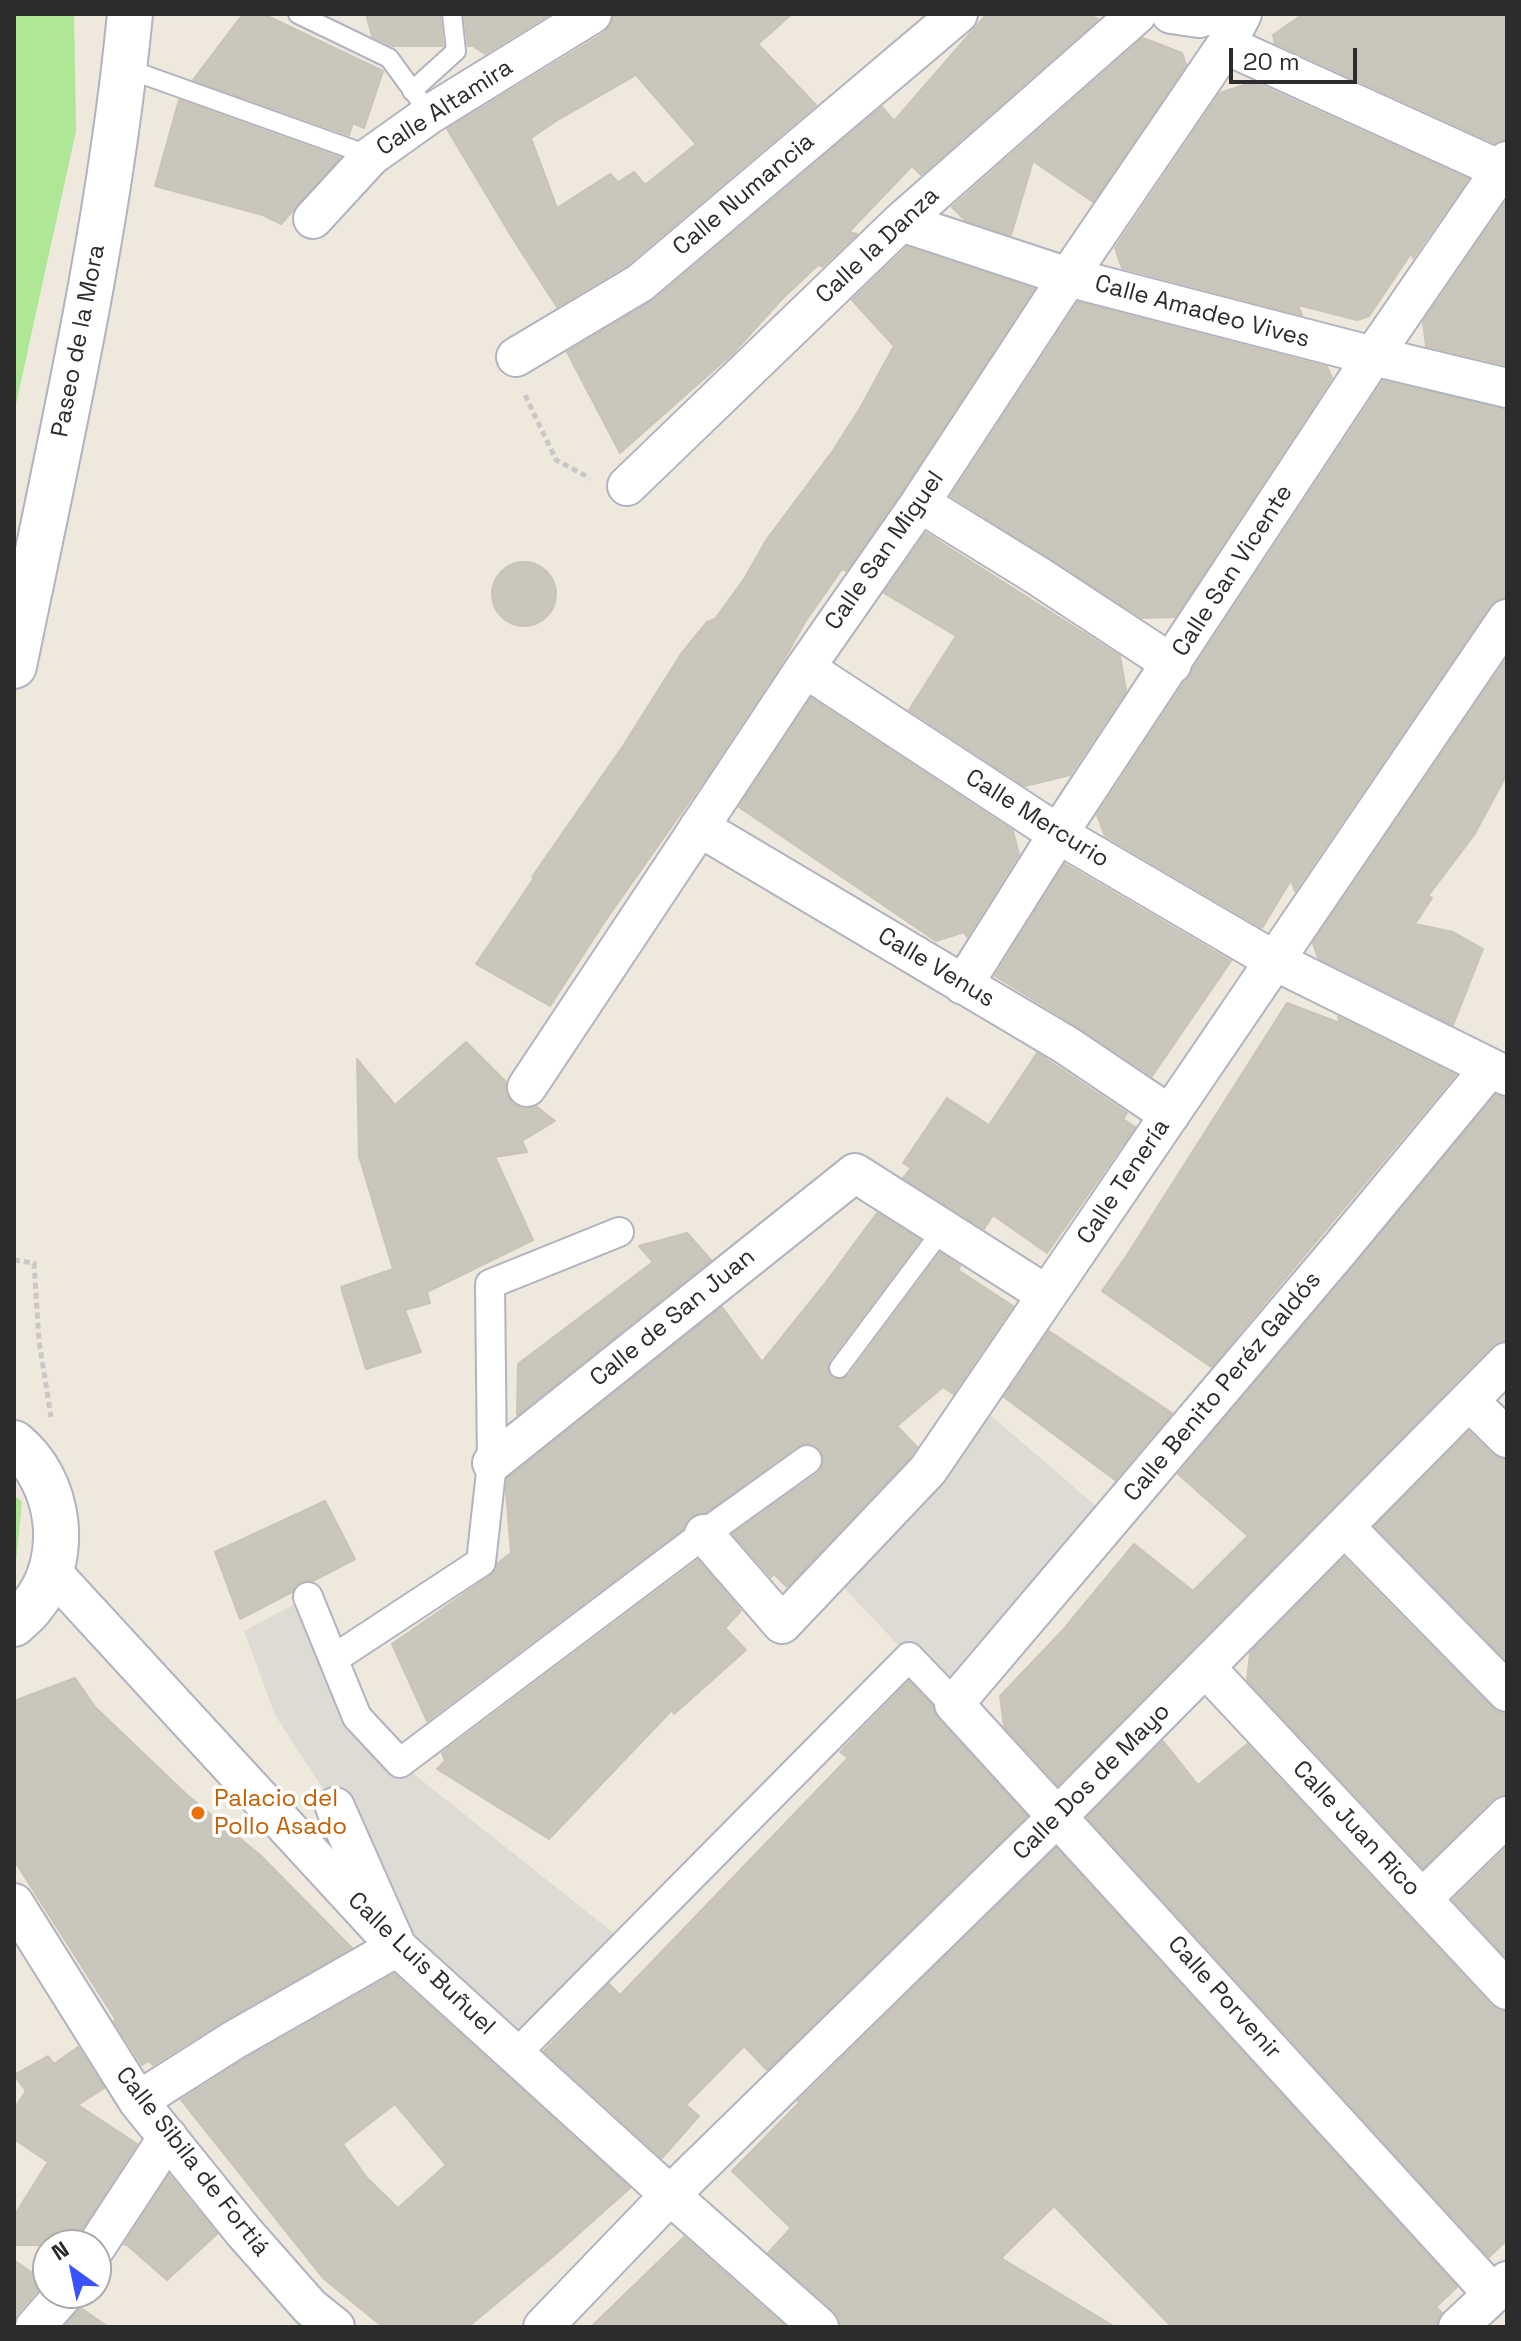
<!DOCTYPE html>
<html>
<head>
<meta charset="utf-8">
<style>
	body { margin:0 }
	#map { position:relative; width:1521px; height:2341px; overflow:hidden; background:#eee8dd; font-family:"Space Grotesk",sans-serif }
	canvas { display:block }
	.frame { position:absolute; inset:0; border:16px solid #2c2c2c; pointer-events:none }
	.north { position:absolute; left:32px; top:2229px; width:80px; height:80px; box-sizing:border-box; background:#fff; border:2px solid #ababab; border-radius:50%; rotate:327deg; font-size:22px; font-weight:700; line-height:32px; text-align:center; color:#2c2c2c }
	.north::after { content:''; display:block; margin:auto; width:28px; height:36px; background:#3953ff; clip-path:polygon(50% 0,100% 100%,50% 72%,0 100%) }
	.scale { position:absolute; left:1229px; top:48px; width:128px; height:36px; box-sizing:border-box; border:4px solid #2c2c2c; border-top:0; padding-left:10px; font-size:24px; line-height:28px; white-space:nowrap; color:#2c2c2c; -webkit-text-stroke:6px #fff; paint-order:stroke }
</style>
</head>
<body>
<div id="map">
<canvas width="1521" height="2341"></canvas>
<div class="frame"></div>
<div class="north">N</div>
<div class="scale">20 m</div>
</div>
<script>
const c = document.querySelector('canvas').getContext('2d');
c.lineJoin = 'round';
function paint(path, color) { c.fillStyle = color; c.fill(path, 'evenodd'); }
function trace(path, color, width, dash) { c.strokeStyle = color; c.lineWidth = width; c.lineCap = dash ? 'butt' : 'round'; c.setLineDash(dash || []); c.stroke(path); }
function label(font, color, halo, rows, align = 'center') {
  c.font = font + ' "Space Grotesk",sans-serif'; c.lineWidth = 7; c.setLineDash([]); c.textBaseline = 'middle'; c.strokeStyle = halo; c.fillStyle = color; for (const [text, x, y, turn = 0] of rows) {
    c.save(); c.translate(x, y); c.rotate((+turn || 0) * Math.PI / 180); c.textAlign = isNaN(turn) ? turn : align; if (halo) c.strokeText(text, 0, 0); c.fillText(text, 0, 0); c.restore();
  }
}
const green = new Path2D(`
	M14 14H74L76 131 14 413Z
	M14 1495 22 1502 14 1582Z`);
const plaza = new Path2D(`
	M974 1401 1111 1519 954 1704 830 1573Z
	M308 1597 335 1658 400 1763 626 1943 515 2055 397 1947 335 1807 275 1715 244 1631Z`);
const building = new Path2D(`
	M243 14H263L383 71 364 128 353 123 349 135 193 80Z
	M366 14H440L443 46H393L372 36Z
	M464 14H550L485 54 473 46H468Z
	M614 14H792L758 44 816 105 627 265 557 307 513 239 447 129 604 33 611 25ZM636 75 696 144 645 185 634 172 618 182 610 174 557 208 531 138 556 121Z
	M987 14H1086L1098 19 921 175 912 166 849 232 857 234 822 267 819 264 782 299 733 353 620 453 567 352 654 300 882 107 894 121Z
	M1303 14H1507V139L1495 143 1275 43 1273 35Z
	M1143 38 1182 53 1186 65 1093 202 1033 161 1011 235 965 220 952 207Z
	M1253 82 1468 179 1413 258 1412 252 1369 316 1357 320 1298 305 1302 315 1122 268 1115 248 1220 93Z
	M179 100 340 158 281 224 263 215 155 186Z
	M1507 200V365L1426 346 1423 322Z
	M907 247 1034 289 902 491 846 571 842 569 805 622 782 663 703 782 605 921 550 1006 476 964 534 878 532 877 623 746 681 654 707 622 715 619 744 579 767 539 832 452 859 410 894 346 852 300Z
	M1078 302 1327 367 1332 378 1175 617 1142 618 951 496Z
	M1383 381 1507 409V597L1497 600 1489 607 1295 891 1291 880 1262 928 1105 836 1097 815Z
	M926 533 1120 656 1126 691 1070 775 1025 786 909 710 956 636 884 593Z
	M492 594a32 32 0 1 1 64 0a32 32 0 1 1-64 0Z
	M1507 658V774L1474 835 1428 896 1432 898 1415 924 1453 932 1483 949 1453 1025 1318 958 1313 943Z
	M811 698 1013 831 1019 854 967 937 964 932 936 941 739 807Z
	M1065 864 1231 961 1152 1076 1078 1027 995 976Z
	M1287 1003 1340 1023 1338 1017 1455 1075 1211 1367 1102 1291 1127 1255Z
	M466 1042 506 1082 507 1096 514 1105 525 1109 537 1107 555 1121 522 1141 527 1152 495 1157 533 1240 427 1292 430 1303 405 1310 421 1352 366 1369 341 1287 393 1269 359 1156 357 1059 395 1105Z
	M1037 1053 1127 1113 1123 1119 1135 1127 1047 1253 993 1215 984 1229 903 1178 911 1168 903 1163 947 1098 989 1125Z
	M1496 1095 1507 1098V1341H1500L1491 1347 1058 1785 1004 1726 1000 1696 1063 1630 1134 1544 1193 1591 1248 1536 1178 1474Z
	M877 1213 920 1240 829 1361 828 1372 832 1378 843 1379 849 1375 940 1253 960 1266 958 1270 1013 1306 953 1394 943 1387 897 1426 917 1447 911 1456 787 1587 774 1574 771 1577 733 1534 817 1474 822 1468 824 1459 820 1450 815 1445 806 1443 797 1446 705 1513 690 1517 683 1529 427 1721 392 1644 490 1576 496 1570 498 1563 511 1553 506 1491 507 1479 722 1307 762 1362 823 1286Z
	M687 1233 711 1260 517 1415 518 1364 653 1262 639 1246Z
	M1049 1331 1172 1413 1115 1480 1004 1397Z
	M1469 1432 1492 1454 1501 1459H1507V1661L1375 1526Z
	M325 1501 355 1559 313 1581 301 1582 292 1592 240 1619 215 1552Z
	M1344 1558 1491 1707 1500 1713H1507V1795H1501L1492 1800 1423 1868 1247 1680 1250 1653Z
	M698 1560 741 1611 725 1628 746 1650 674 1714 672 1710 549 1839 437 1769 445 1761 442 1753Z
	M75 1678 95 1707 186 1794 260 1855 352 1948 223 2021 153 2065 149 2061 142 2065 114 2021 116 2020 14 1860V1701Z
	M909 1681 933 1706 938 1719 1027 1816 767 2070 744 2046 686 2105 699 2116 662 2158 544 2051 609 1984 620 1995 848 1758 840 1752Z
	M1163 1741 1198 1785 1247 1744 1491 2005 1500 2011H1507V2240L1489 2257 1087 1817Z
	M1507 1847V1958L1453 1900Z
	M1056 1848 1457 2287 1436 2307 1442 2313 1437 2320V2327H1172L1054 2206 1001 2258 1115 2327H840V2319L834 2311 768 2253 791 2228 732 2171 800 2102 798 2101Z
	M394 1974 630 2188 556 2254 468 2327H383L323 2278 181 2100 245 2059ZM395 2104 446 2165 398 2208 367 2178 343 2144Z
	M78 2047 104 2088 78 2105 137 2144 78 2235 74 2245H14V2216L48 2162 14 2139V2109L26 2091 14 2075 48 2056 54 2064Z
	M169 2175 217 2234 167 2280 127 2245H124Z
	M684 2237 738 2285 786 2327H591Z
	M14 2260 45 2282 18 2312 14 2321Z
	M81 2308 108 2327H64Z`);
const path = new Path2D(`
	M525 395 556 460 590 478
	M14 1260 34 1263 39 1341 51 1417`);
const service = new Path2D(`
	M298 14 389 58 430 114
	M125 68 371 156
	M412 91 456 51 452 14
	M839 1368 943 1229`);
const pedestrian = new Path2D(`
	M308 1597 357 1717 400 1763 704 1534 807 1460
	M335 1658 481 1562 492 1463 490 1284 619 1232
	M515 2055 909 1657 954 1704`);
const minor = new Path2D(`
	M1171 14 1199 18 1212 14
	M1226 45 1501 170
	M313 219 371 156 430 114 592 14
	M901 222 1068 277 1373 356 1507 388
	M516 357 640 283 958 14
	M627 486 901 222 1137 14
	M920 503 1038 576 1172 664
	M805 668 1058 834 1275 961 1507 1076
	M699 827 1066 1045 1170 1115
	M963 985 1058 834 1373 356 1507 161
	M1489 1069 1340 1249 954 1704 1493 2294
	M527 1087 805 668 920 503 1068 277 1226 45 1242 14
	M1469 1401 1507 1438
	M492 1463 855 1173 1047 1295
	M1345 1527 1507 1692
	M704 1534 782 1624 928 1470 1507 619
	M51 1571 397 1947 670 2195 819 2327
	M1206 1668 1507 1990
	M1422 1899 1507 1816
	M14 1903 138 2101 243 2231 310 2307 335 2327
	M138 2101 234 2040 397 1947 335 1807
	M96 2247 168 2137
	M35 2327 65 2293
	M543 2327 670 2195 1058 1816 1507 1362
	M1458 2327 1507 2281`);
const tertiary = new Path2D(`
	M14 666C58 451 109 232 130 14
	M14 1443C61 1481 71 1559 32 1606 27 1613 20 1618 14 1624`);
const markers = [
	[198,1813,8,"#e8710a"]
];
const streetNames = [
	["Calle Altamira",445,108,-33],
	["Calle Numancia",744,195,-40],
	["Calle la Danza",878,246,-43],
	["Calle Amadeo Vives",1202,312,15],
	["Paseo de la Mora",79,341,-79],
	["Calle San Miguel",885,551,-55],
	["Calle San Vicente",1233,571,-57],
	["Calle Mercurio",1037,819,32],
	["Calle Venus",936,968,31],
	["Calle Tenería",1124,1182,-56],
	["Calle de San Juan",673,1318,-39],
	["Calle Benito Peréz Galdós",1223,1387,-50],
	["Calle Dos de Mayo",1092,1782,-45],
	["Calle Juan Rico",1356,1829,47],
	["Calle Luis Buñuel",421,1964,44],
	["Calle Porvenir",1224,1998,48],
	["Calle Sibila de Fortiá",192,2162,52]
];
const foodNames = [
	["Palacio del",214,1799],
	["Pollo Asado",214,1827]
];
paint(green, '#aee897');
paint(plaza, '#dedbd4');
paint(building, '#c9c6bc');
trace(building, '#cac4b6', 2);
trace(service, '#b1b3c0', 22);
trace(pedestrian, '#b1b3c0', 32);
trace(minor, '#b1b3c0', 42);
trace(tertiary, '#b1b3c0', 48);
trace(path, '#c8c8c8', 5, [6, 4]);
trace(service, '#fff', 18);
trace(pedestrian, '#fff', 28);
trace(minor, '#fff', 38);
trace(tertiary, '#fff', 44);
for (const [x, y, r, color] of markers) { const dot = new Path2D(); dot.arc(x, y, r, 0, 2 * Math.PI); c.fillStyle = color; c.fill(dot); trace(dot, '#fff', 3); }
label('24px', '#2c2c2c', '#fff', streetNames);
label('24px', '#c56008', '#fff', foodNames, 'left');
</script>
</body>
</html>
